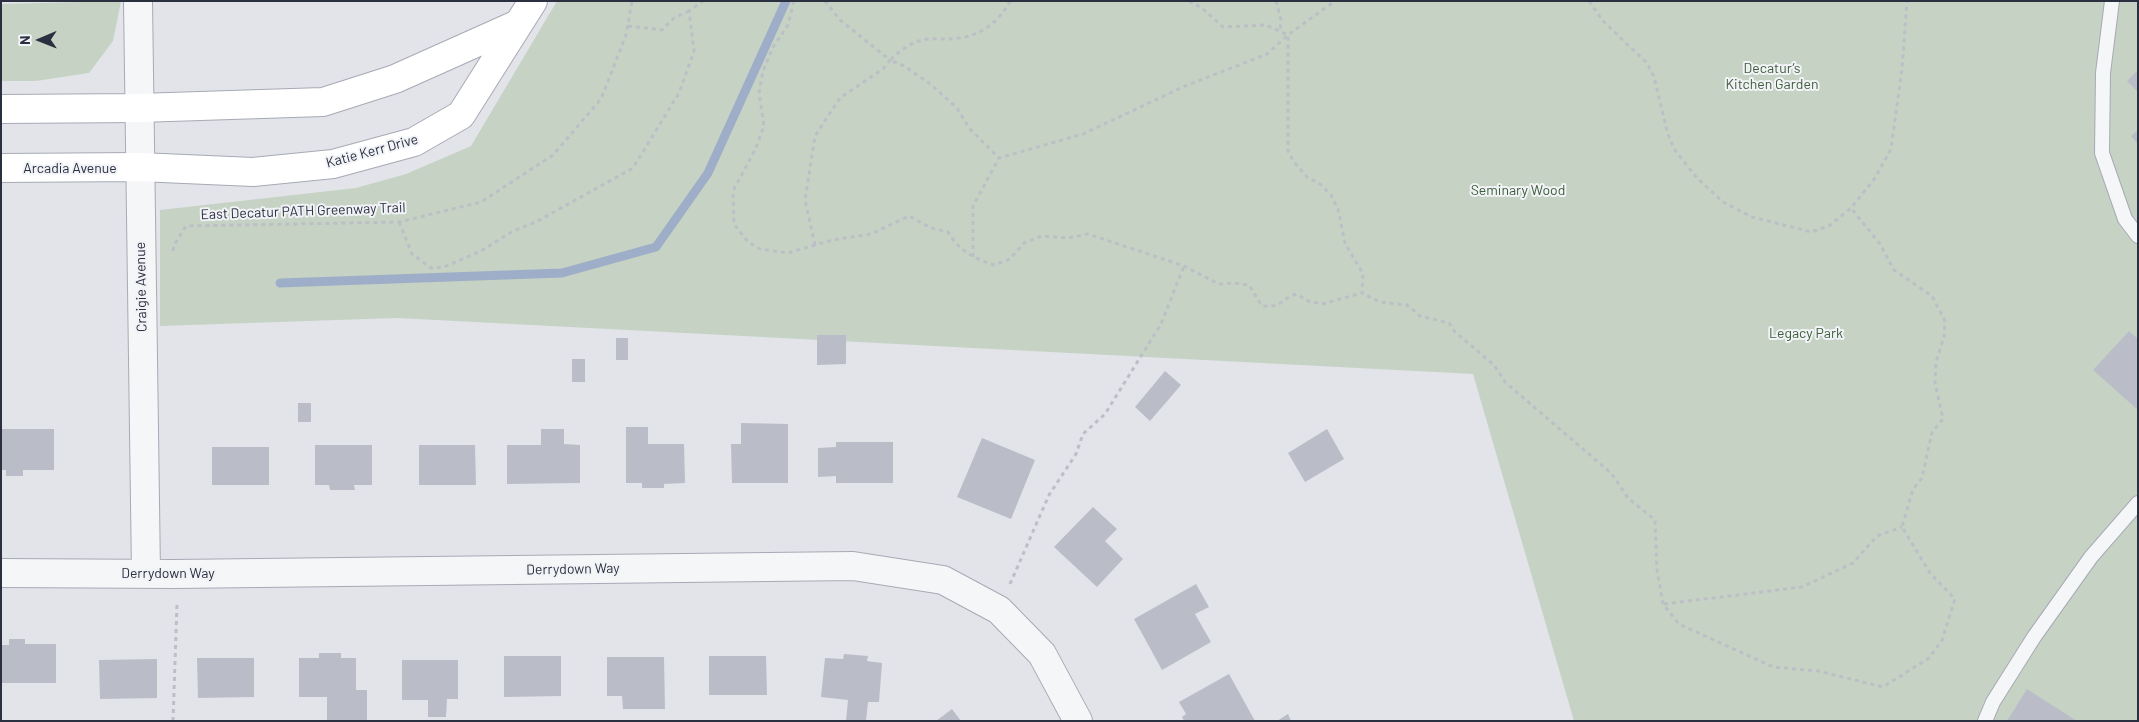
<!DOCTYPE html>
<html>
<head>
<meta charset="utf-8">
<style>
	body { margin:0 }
	#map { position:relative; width:2139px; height:722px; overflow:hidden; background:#e2e4ea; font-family:Barlow,sans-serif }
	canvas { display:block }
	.frame { position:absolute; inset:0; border:2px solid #2b3041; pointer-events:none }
	.north { position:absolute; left:15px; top:15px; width:50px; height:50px; -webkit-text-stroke:4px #f2f3f7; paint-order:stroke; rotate:269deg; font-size:14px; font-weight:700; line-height:20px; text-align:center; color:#2b3041 }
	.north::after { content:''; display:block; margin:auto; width:18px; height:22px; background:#2b3041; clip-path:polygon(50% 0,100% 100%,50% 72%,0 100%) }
</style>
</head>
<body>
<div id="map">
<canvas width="2139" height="722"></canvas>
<div class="frame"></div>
<div class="north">N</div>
</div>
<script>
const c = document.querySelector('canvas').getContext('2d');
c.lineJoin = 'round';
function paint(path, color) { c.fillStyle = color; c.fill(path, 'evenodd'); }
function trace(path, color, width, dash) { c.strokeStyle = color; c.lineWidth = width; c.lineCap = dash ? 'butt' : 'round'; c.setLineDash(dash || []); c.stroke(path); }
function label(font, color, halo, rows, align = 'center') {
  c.font = font + ' Barlow,sans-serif'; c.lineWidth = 4; c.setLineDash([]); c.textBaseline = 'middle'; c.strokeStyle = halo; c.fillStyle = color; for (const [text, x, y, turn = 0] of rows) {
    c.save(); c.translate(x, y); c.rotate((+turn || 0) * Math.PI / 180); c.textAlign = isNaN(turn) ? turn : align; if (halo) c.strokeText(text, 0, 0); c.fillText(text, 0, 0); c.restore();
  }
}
const green = new Path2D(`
	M121 1 113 41 89 73 36 81H1V4Z
	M557 1H2138V721H1574L1473 374 397 318 160 326V210L356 188 406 174 471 146Z`);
const stream = new Path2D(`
	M280 283 562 273 656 247 708 173 786 1`);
const building = new Path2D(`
	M2138 70V92L2127 81Z
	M2138 130V144L2131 136Z
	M2129 331 2138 339V410L2093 370Z
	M817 335H846V364L817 365Z
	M616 338H628V360H616Z
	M572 359H585V382H572Z
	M1165 371 1181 385 1150 421 1135 407Z
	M298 403H311V422H298Z
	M741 423 788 424V483H732L731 444H741Z
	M626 427H648V444H684L685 483 664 484V488H642V483H626Z
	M1 429H54V470H23V476H6V470H1Z
	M541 429H564V444L580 445V483L507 484V445H541Z
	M1327 429 1344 459 1305 482 1288 453Z
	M982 438 1035 460 1011 519 957 497Z
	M836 442H893V483H836V476L818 477V448L836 447Z
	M315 445H372V485H354L355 490H330L329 485H315Z
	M419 445H475L476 485H419Z
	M212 447H269V485H212Z
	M1093 507 1117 529 1105 541 1123 559 1097 587 1054 547Z
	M1196 584 1209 607 1195 614 1211 642 1162 670 1134 619Z
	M9 639H25V644H56V683H1V645H9Z
	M319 653H341V658H356V690H367V721H327V697H299V658H319Z
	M844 654 868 656 867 661 882 663 879 702H868L866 721H846L848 700 821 697 825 658 843 659Z
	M504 656H561V696L504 697Z
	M709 656H766L767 695H709Z
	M607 657H664L665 709H623L622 696H607Z
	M197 658H254V697L198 698Z
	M157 659V698L100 699 99 660Z
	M402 660H458V699H447L446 717H428V700H402Z
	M1229 674 1255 721H1184L1182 717 1186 714 1179 702Z
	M2027 689 2077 721H2007Z
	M952 709 961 721H936Z
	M1288 714 1291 721H1277Z`);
const path = new Path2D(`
	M794 1 788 25 773 47 763 71 759 93 764 126 756 148 733 191 734 224 748 242 760 249 788 253 832 240 871 234 909 216 931 228 948 232C959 251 974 258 994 265L1010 259 1024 243 1042 236 1068 238 1088 234 1184 266 1219 284 1234 283 1249 285 1262 306C1283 308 1281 298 1297 294L1308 301 1322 304 1362 293
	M1010 1C996 27 976 38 947 39 938 39 927 38 919 41 908 44 899 52 890 60L904 66 929 83 957 108 969 128 999 158 1083 134 1185 86 1267 54 1288 35 1335 1
	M1189 1 1202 8 1223 27 1266 25 1288 35V151L1294 162 1307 177 1320 184 1331 195 1338 209 1345 243 1363 274 1362 293 1380 302 1407 305 1420 316 1449 323 1455 332 1494 365 1505 382 1612 474 1628 498 1655 520 1657 570 1663 604 1679 624 1773 667 1818 671 1883 687 1929 658 1942 640 1955 599 1930 573 1902 527 1913 489 1922 478 1932 432 1943 419 1935 383 1936 362 1944 337 1945 321 1932 296 1894 270 1880 244 1851 208
	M1276 1 1281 20 1280 31
	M1589 1 1603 21 1647 63 1654 77 1667 131 1674 149 1697 178 1723 202 1752 217 1811 232 1829 226 1851 208 1875 178 1891 149 1902 69 1907 1
	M628 26 662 30 674 18 689 11
	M399 222 412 254 431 268 444 267 481 251 513 231 536 222 633 168 679 93 694 51 689 11 703 1
	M815 245 805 200 815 136 840 98 884 68 890 60 840 20 825 1
	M173 251 174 245 186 226 399 222 481 202 553 155 601 99 626 35 632 1
	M973 257V206L999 158
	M1010 584 1049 495 1076 454 1083 434 1105 414 1161 324 1184 266
	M1664 604 1802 587 1853 563 1877 536 1902 527
	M173 721 177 604`);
const lane = new Path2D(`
	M2112 1 2103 73 2102 153 2125 219 2138 236
	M1985 721 1993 702 2034 637 2091 557 2138 503`);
const street = new Path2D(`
	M138 1 146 573
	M1 573 174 574 853 566 943 580 999 610 1042 654 1078 721`);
const secondary = new Path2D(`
	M1 109 139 108 323 102 395 79 518 24
	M1 168 139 167 253 172 333 164 414 142 461 115 533 1`);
const parkNames = [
	["Decatur’s",1772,68],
	["Kitchen Garden",1772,84],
	["Seminary Wood",1518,190],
	["Legacy Park",1806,333]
];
const streetNames = [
	["Katie Kerr Drive",372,151,-15],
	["Arcadia Avenue",70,168],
	["East Decatur PATH Greenway Trail",303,211,-2],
	["Craigie Avenue",141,287,-91],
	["Derrydown Way",573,569,-1],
	["Derrydown Way",168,573]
];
paint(green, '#c6d3c4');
trace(stream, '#9faec8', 9);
paint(building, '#babdc7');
trace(lane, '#a7aab4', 16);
trace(street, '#a7aab4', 30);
trace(secondary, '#a7aab4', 30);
trace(path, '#bcbfc5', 3, [4, 4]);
trace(lane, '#f5f6f8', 14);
trace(street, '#f5f6f8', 28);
trace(secondary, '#fff', 28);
label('14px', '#3b5c39', '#f2f3f7', parkNames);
label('14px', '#2b3041', '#f2f3f7', streetNames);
</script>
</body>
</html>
